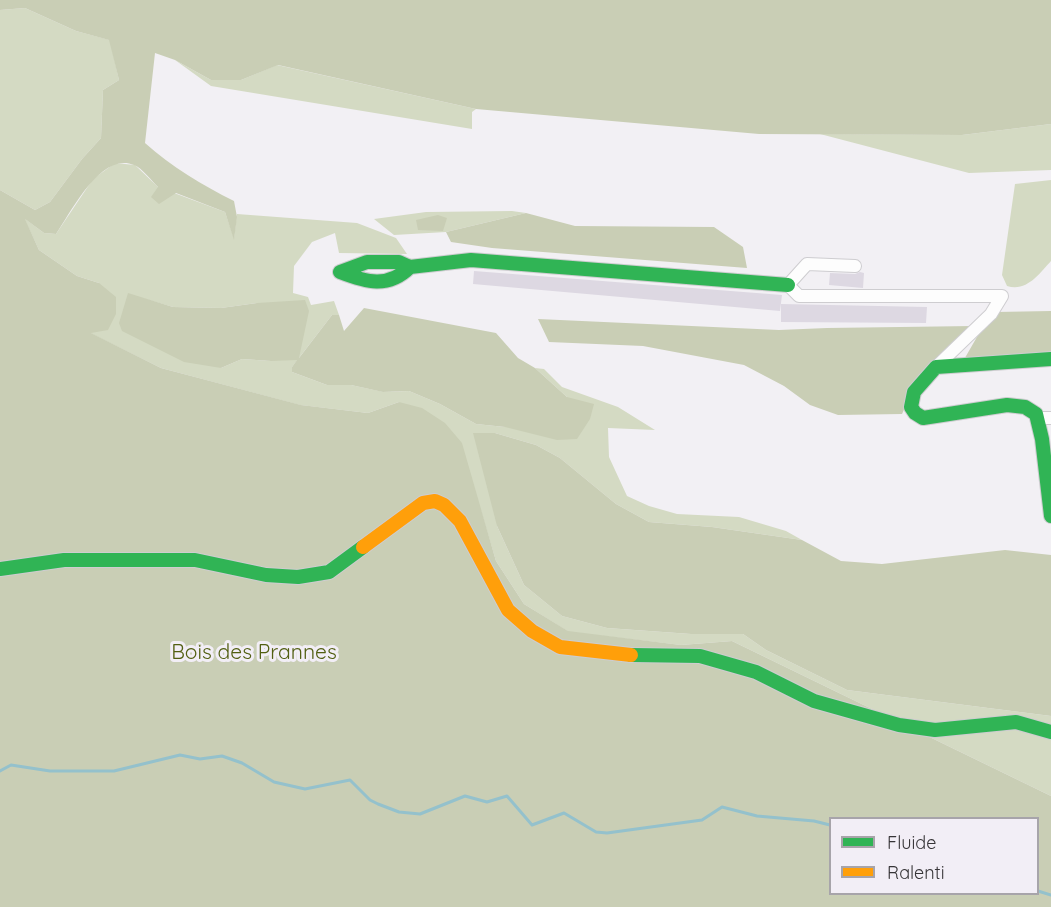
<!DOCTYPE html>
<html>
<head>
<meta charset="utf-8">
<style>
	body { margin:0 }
	#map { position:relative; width:1051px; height:907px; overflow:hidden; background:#f2f0f4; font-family:Quicksand,sans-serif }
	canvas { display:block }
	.legend { position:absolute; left:829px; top:817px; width:210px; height:78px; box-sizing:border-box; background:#f2eef6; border:2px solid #a7a4aa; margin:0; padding:8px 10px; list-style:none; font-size:18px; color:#363437 }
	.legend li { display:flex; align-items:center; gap:12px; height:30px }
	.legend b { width:30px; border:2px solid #a7a4aa }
</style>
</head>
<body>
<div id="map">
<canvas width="1051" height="907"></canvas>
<ul class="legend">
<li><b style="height:8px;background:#30b455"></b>Fluide</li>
<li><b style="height:8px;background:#ff9f0a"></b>Ralenti</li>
</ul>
</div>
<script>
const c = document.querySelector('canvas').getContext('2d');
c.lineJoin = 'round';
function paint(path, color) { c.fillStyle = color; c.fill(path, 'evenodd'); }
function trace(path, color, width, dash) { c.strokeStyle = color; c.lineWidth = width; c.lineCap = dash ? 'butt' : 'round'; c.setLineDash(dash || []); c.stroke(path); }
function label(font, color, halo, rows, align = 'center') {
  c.font = font + ' Quicksand,sans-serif'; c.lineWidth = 6; c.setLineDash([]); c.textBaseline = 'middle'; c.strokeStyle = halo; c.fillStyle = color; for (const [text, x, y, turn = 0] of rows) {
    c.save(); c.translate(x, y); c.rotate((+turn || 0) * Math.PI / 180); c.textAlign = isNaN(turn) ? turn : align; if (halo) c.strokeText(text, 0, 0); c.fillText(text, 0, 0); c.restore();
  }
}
const green = new Path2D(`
	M25 8 76 31 110 40 119 80 103 90 101 138 82 159 50 202 35 210 0 190V10Z
	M175 60 211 80H241L277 65 476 109 472 112V129L211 86Z
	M1051 124V170L969 173 820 134 962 135Z
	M115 163 135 165 158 187 225 212 234 238 237 214 357 223 396 238 407 254 339 253 335 233 312 242 294 266 293 293 308 297 311 305 334 301 339 315H332L292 367V372L327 385H351L384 392 409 391 440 404 476 424 505 427 567 397 535 368 544 369 562 387 618 407 655 430 608 428 609 457 627 496 649 506 677 514 739 517 786 531 802 540 712 527 649 522 616 504 560 458 536 445 495 433 497 526 524 585 562 616 607 628 691 634H743L766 650 847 690 1051 716V796L732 641 681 645 569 632 524 604 496 561 481 511 399 402 368 413 300 405 161 368 90 333 99 283 77 276 39 250 24 218 44 233 56 234 93 179ZM128 294 173 307 221 308 257 303 271 361 242 359 221 368Z
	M1051 180V261C1039 274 1027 292 1007 286L1002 275 1015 184Z
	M512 211 526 213 446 232 394 235 374 219 426 212Z`);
const forest = new Path2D(`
	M0 0H1051V124L962 135 759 134 476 109 278 65 241 80H211L175 60 155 53 145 143C172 167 202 185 234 201L237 217 234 240 225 212 176 193 159 204 151 197 158 187C152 181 142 168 134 165 101 151 71 212 56 234L44 233 25 219 39 250 77 276 99 283 116 297V314L108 330 91 333 161 368 301 405 368 413 399 402 422 408 445 423 462 443 496 561 524 604 568 631 681 645 732 641 1051 796V907H0V190L35 210 50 202 82 159 101 138 103 90 119 80 109 40 76 31 25 8 0 10ZM830 818H1038V894H830Z
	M526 213 575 226 714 227 743 247 747 268 492 248 451 242 446 232Z
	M438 215 447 218 443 231 418 230 416 220Z
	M128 293 173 307 221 308 257 303 305 300 309 311 299 358 332 315H339L344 331 364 308 496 333 518 358 535 368 567 397 594 404 590 419 577 439 557 440 505 427 476 424 440 404 409 391 383 392 351 385H327L292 372V367L297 360 271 361 242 359 221 368 184 362 122 331 119 323Z
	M1051 311V354L962 363 985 323 996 312Z
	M538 319 779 330 827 328 973 326 918 379 902 414 838 415 810 405 784 386 744 365 643 346 549 342Z
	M473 433H495L536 445 560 458 616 504 649 522 712 527 802 540 841 561 882 564 1005 550 1051 555V716L847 690 766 650 743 634H691L607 628 562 616 524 585 497 526Z`);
const stream = new Path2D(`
	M0 771 11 765 50 771H114L180 755 200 759 222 756 242 763 274 782 305 789 350 780 370 800 378 804 399 812 420 814 465 796 487 802 507 796 532 825 564 813 596 832 607 833 702 820 722 807 757 816 814 821 830 825
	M1038 891 1051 895`);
const building = new Path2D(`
	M474 271 782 295 780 311 473 284Z
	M860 272 864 273 863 288 829 285 830 273 855 274Z
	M781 304 927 307 926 323 781 322Z`);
const street = new Path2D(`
	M855 266 807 264 788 285 799 296H1002L991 314 936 367
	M1037 418H1051`);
const fast = new Path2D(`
	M410 267C388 289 366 282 340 272L367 262H399L410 267 471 260 788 285
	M1051 359 936 367 914 392 911 407 915 413 923 418 1007 405 1025 407 1036 414 1042 439 1051 516
	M0 569 64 560H195L266 575 298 577 329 572 363 547
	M631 655 700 656 756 672 814 701 899 725 935 730 1016 722 1051 732`);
const slow = new Path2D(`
	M363 547 423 503 435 501 444 505 460 521 508 610 532 631 560 647 631 655`);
const parkNames = [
	["Bois des Prannes",254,653]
];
paint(green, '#d4dac3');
paint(forest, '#c9ceb5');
trace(stream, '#94c1cc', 3);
paint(building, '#ddd8e2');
trace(street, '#cecdd0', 14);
trace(fast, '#cecdd0', 16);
trace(slow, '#cecdd0', 16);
trace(street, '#fdfdfd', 12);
trace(fast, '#30b455', 14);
trace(slow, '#ff9f0a', 14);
label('21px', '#525f12', '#f2eef6', parkNames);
</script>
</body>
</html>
